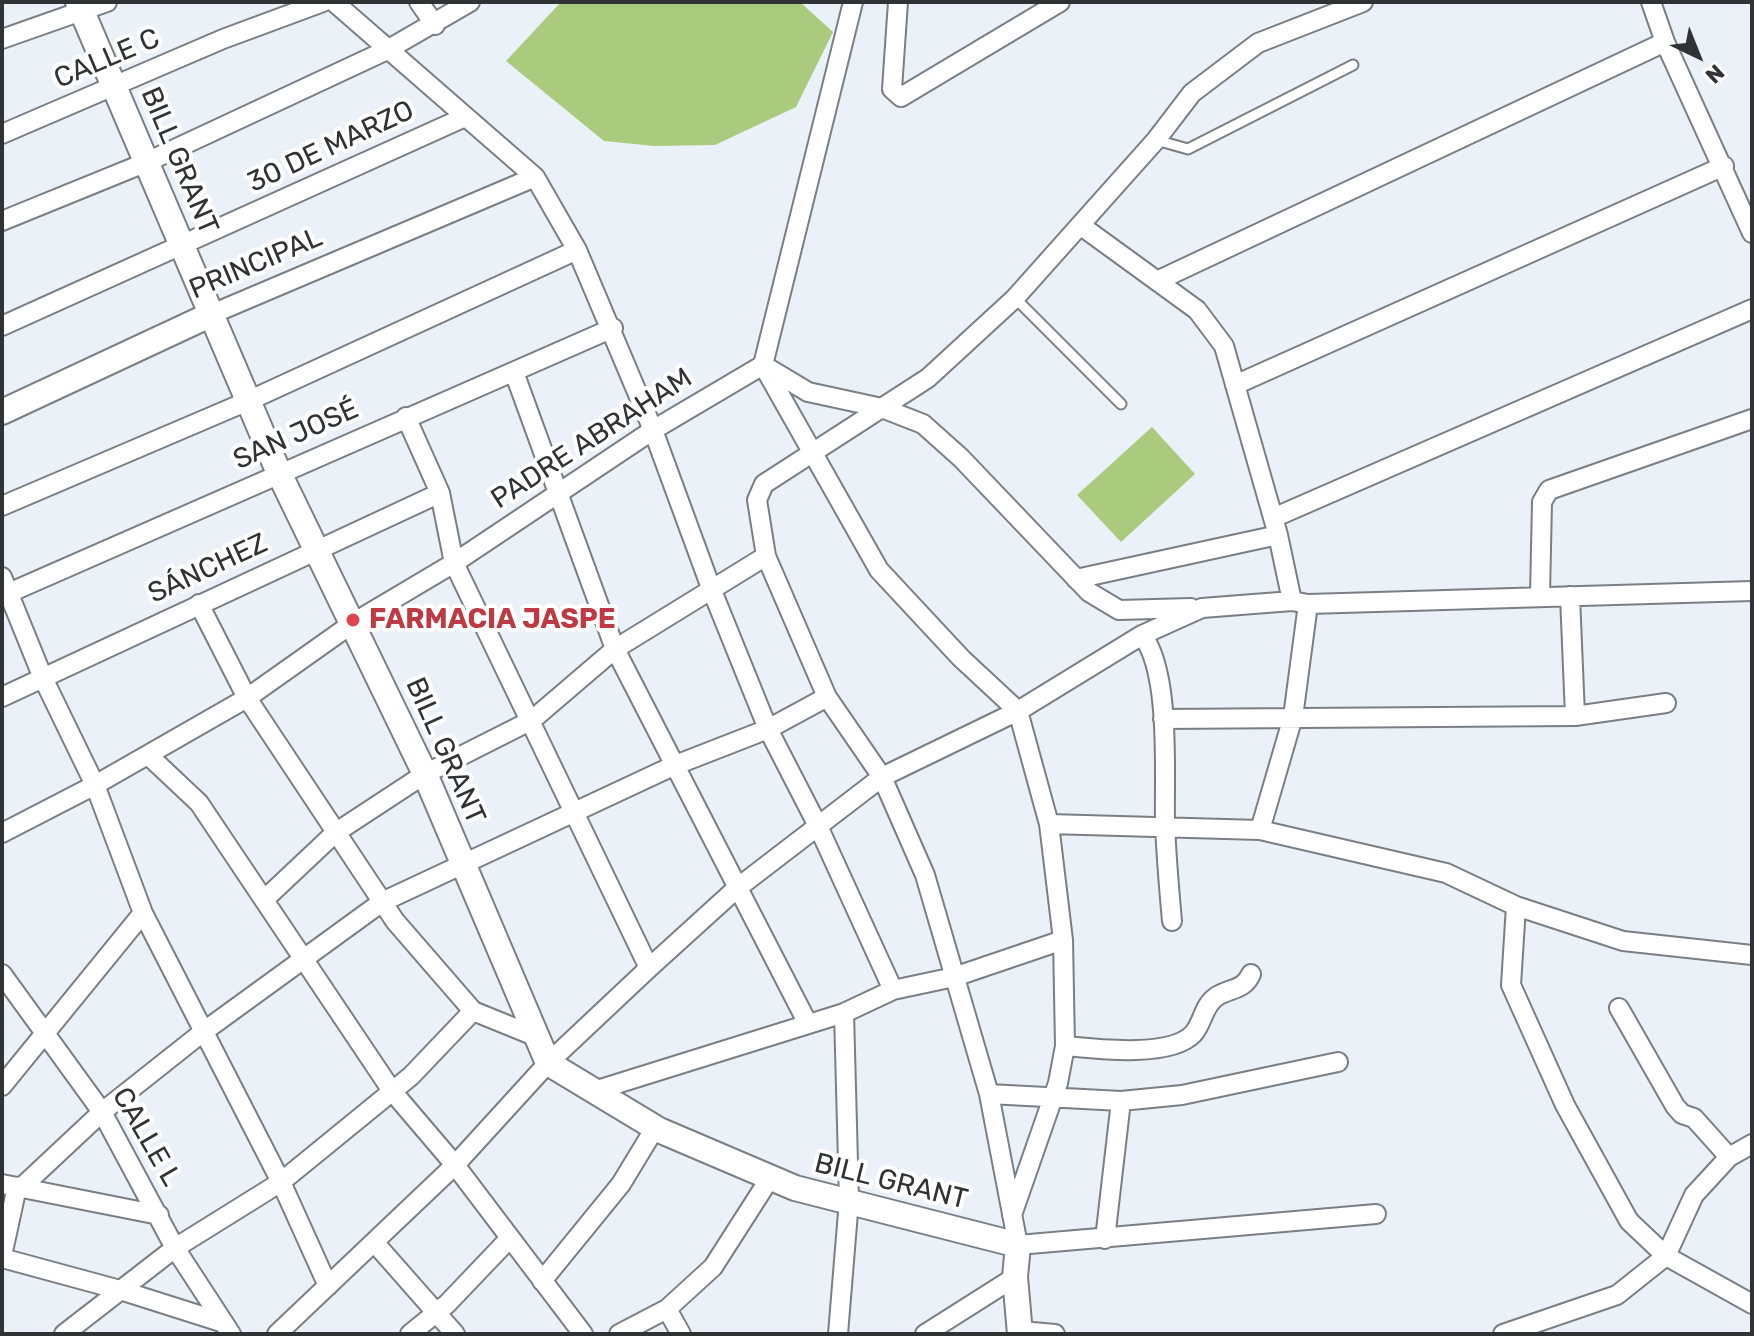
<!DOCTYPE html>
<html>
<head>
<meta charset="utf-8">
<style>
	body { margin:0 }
	#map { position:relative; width:1754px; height:1336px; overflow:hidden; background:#eaf1f8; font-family:Rubik,sans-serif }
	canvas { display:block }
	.frame { position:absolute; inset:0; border:4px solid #303335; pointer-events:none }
	.north { position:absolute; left:1658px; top:16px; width:80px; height:80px; -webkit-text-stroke:6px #fff; paint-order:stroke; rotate:137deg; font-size:22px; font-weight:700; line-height:32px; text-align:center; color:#303335 }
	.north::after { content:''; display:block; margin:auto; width:28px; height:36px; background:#303335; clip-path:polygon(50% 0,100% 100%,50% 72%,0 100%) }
</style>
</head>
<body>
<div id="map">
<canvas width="1754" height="1336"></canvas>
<div class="frame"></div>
<div class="north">N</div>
</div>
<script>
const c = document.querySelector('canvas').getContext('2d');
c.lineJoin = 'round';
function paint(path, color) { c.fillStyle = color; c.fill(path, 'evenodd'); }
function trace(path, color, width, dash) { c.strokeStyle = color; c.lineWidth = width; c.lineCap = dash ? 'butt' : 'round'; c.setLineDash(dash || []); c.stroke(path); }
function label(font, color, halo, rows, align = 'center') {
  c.font = font + ' Rubik,sans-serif'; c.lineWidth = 8; c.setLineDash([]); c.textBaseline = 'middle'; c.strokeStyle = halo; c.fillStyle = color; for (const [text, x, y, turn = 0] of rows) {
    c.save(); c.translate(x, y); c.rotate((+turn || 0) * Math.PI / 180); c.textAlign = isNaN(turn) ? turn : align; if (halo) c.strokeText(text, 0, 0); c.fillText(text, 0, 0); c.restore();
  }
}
const green = new Path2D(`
	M561 2H800L833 32 796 107 715 145 654 146 604 141 506 61Z
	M1152 427 1195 474 1121 542 1077 495Z`);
const lane = new Path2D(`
	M1156 140 1188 149 1353 65
	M1015 298 1121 404`);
const street = new Path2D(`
	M334 2 535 177 577 250 653 430 711 588 768 729 818 826 893 990
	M419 2 435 25
	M853 2 763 365 879 570 961 658 1018 711 1049 824 1063 940 1065 1046 1058 1083 1012 1215
	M898 2 892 89 901 97 1060 2
	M1363 2 1258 43 1192 93 1156 140 1015 298 928 378 764 484 757 500 766 556 827 697 882 777 925 875 989 1094 1018 1245 1376 1214
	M1651 2 1665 42 1752 233
	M2 39 107 2
	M2 134 223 39 323 2
	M2 221 147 162 387 50 470 2
	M1080 225 1197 310 1224 346 1278 535 1292 601
	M1157 281 1665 42
	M212 314 535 177
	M2 326 465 117
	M514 372 615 649 807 1022
	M1235 385 1724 166
	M406 417 440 493 454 563 649 968
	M2 506 248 401 577 250
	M1273 518 1752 309
	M2 577 43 678 95 785 143 913 281 1182 328 1286
	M1076 579 1278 535
	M1540 595 1542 502 1549 490 1752 419
	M2 596 613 328
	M1570 596 1575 716
	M199 604 247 698 395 921 473 1011 537 1037
	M1142 635C1171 672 1164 773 1165 822 1166 855 1169 888 1172 921
	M2 697 440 493
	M1163 719 1575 716 1666 703
	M148 755 199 803 392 1091 455 1165 583 1334
	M1049 824 1260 830 1446 873 1516 906 1623 941 1752 955
	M1260 830 1293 717 1308 604
	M2 833 95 785 247 698 353 623 454 563 653 430 763 365 808 392 882 408 923 424 961 458 1089 592 1119 610 1191 608
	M266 898 335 833 425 774 532 720 615 649 766 556
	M1516 906 1511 985 1565 1105 1629 1221 1666 1256 1752 1304
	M2 974 102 1112 175 1248 231 1334
	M1619 1008 1675 1106 1682 1114 1694 1118 1729 1157
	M1065 1046C1096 1049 1170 1058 1193 1034 1203 1023 1203 1006 1216 997 1228 988 1244 991 1251 974
	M2 1086 143 913
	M594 1091 844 1013 893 990 954 977 1063 940
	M989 1094 1121 1101 1182 1095 1338 1062
	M2 1184 159 1215
	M1105 1239 1121 1101
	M374 1242 455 1334
	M2 1256 17 1187 23 1186 102 1112 203 1032 382 902 673 766 768 729 827 697
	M2 1258 120 1290 224 1323
	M542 1281 621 1184 655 1128
	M667 1309 681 1334
	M1021 1331 1055 1334
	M64 1334 175 1248 281 1182 411 1076 473 1011
	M277 1334 455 1165 548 1063 649 968 736 889 882 777 1018 711 1142 635 1202 608 1292 601 1308 604 1752 591
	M410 1334 447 1304 509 1239
	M619 1334 667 1309 713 1267 770 1178
	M838 1334 849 1200 844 1013
	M925 1334 1015 1277
	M1503 1334 1617 1295 1666 1256 1694 1195 1729 1157 1752 1144`);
const secondary = new Path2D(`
	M78 2 279 473 425 774 548 1063 659 1130 795 1188 1018 1245 1015 1277 1020 1334
	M2 412 212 314`);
const markers = [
	[353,620,8,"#e0444e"]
];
const streetNames = [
	["CALLE C",107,59,-23],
	["30 DE MARZO",331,147,-25],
	["BILL GRANT",179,161,67],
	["PRINCIPAL",256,264,-23],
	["SAN JOSÉ",296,435,-24],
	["PADRE ABRAHAM",592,439,-33],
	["SÁNCHEZ",208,569,-25],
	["BILL GRANT",445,751,66],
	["CALLE L",146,1137,60],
	["BILL GRANT",891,1182,14]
];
const healthNames = [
	["FARMACIA JASPE",369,620]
];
paint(green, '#aaca7e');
trace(lane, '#797f85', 13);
trace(street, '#797f85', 22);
trace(secondary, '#797f85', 28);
trace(lane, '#fff', 9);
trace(street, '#fff', 18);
trace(secondary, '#fff', 24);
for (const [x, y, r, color] of markers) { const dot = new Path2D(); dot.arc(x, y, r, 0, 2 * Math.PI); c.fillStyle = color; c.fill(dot); trace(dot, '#fff', 3); }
label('28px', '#303335', '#fff', streetNames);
label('bold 28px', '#be3a42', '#fff', healthNames, 'left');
</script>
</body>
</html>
